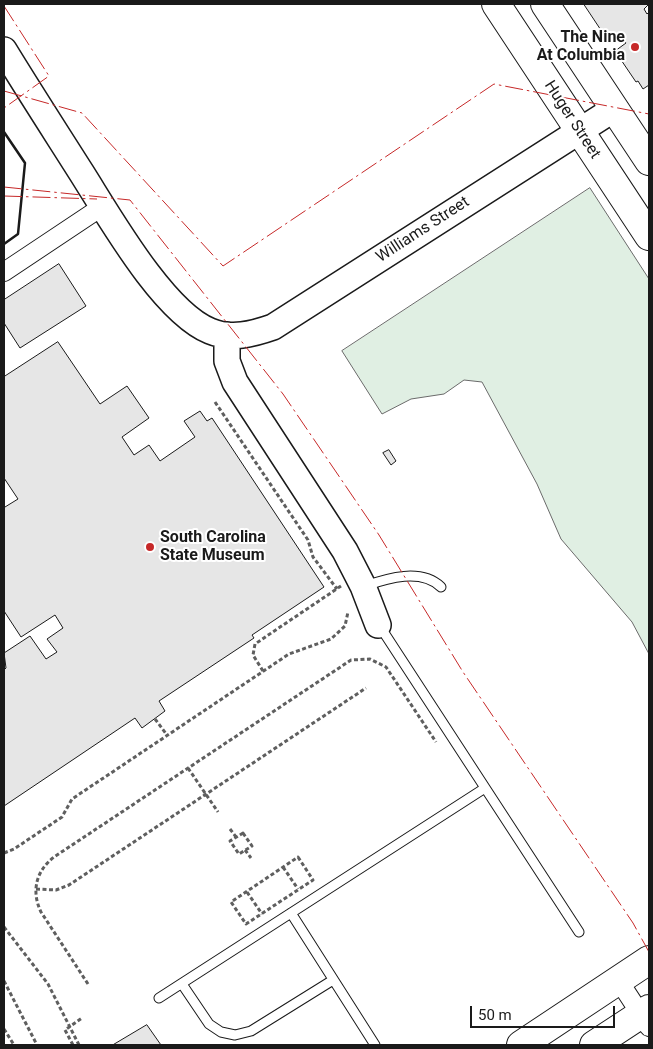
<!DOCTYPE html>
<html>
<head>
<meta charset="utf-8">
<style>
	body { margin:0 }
	#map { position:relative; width:653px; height:1049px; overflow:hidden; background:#fff; font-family:Roboto,sans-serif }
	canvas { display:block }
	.frame { position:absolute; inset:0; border:5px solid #1a1a1a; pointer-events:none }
	.scale { position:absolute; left:470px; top:1006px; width:145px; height:22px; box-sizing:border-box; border:2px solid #1a1a1a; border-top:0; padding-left:6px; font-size:15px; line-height:18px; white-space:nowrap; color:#1a1a1a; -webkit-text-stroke:4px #fff; paint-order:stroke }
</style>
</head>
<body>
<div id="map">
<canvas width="653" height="1049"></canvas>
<div class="frame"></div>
<div class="scale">50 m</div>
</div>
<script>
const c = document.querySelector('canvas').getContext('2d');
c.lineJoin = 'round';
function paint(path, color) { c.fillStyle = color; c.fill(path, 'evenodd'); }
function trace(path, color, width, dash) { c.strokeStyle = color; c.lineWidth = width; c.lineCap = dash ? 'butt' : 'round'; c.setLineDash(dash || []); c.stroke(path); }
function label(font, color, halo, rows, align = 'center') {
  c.font = font + ' Roboto,sans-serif'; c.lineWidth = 4; c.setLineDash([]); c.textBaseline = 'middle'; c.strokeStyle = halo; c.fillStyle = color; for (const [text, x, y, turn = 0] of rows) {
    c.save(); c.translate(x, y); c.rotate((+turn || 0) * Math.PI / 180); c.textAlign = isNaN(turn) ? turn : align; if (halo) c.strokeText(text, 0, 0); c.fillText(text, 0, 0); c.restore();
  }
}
const green = new Path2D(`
	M590 188 649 279V654L632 622 561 539 537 484 482 382 464 380 444 394 411 399 382 414 342 351Z`);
const building = new Path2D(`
	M584 4H649L644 9 647 14 649 12V85L643 89 638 81 636 82 615 51 626 43 621 37 612 42 608 36 606 37Z
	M59 264 86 306 20 348 4 323V300Z
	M58 342 100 404 127 386 149 418 122 437 134 455 149 445 160 461 195 437 184 421 200 411 207 421 212 418 324 587 252 635 254 638 159 701 165 711 142 728 135 718 4 806V670L6 668 4 653 30 636 46 659 57 652 47 639 63 628 55 615 21 637 4 611V506L5 507 18 499 4 478V377Z
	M389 450 396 461 391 465 383 453Z
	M147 1025 161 1045H113Z`);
const path = new Path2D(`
	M215 402 308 540 313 557 337 589
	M263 671 253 655 255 644 341 586
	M155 719 167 735
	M188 768 218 812
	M230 829 236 837
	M243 833 252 846 239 854 230 841Z
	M245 850 251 858
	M4 853 14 849 62 817 72 799 289 654 331 639 345 626 348 612
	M298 857 313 880 246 924 231 902Z
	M283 867 298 889
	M36 889 56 890 69 885 366 688
	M247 892 262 914
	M4 927 48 984 79 1045
	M4 981 37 1045
	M88 984 41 912C31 891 36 871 54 857L351 660 370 659 386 667 436 742
	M4 1029 14 1045
	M73 1045 65 1030 82 1018`);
const lane = new Path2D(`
	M365 586C388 578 421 568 441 587
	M379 625 579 932
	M291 913 375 1045
	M182 984 209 1024 221 1032 235 1035 251 1031 333 980
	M159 998 485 788`);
const street = new Path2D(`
	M4 272 103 206
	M619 981 649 1027`);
const secondary = new Path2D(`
	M4 50C29 91 55 131 81 172 109 216 163 312 210 331 231 340 253 334 273 327L614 109
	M227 335V361L235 382 345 551 363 586 378 625`);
const primary = new Path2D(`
	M496 4 649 236
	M545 4 649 161
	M521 1045 649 960
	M594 1045 649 1009`);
const wall = new Path2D(`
	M4 132 25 163 18 234 4 244`);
const power = new Path2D(`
	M4 6 49 76 4 108
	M4 91 82 113 223 266 494 84 649 114
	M4 187 130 200 283 394 379 535 463 672 633 923 649 952
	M4 196 97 199`);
const markers = [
	[635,47,5,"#c62828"],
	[150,547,5,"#c62828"]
];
const poiNames = [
	["The Nine",625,38],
	["At Columbia",625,56],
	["South Carolina",160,538,"left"],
	["State Museum",160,556,"left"]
];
const streetNames = [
	["Huger Street",572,120,57],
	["Williams Street",423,230,-33]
];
paint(green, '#e0efe3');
trace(green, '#6a6a6a', 1);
paint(building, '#e6e6e6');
trace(building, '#1a1a1a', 1);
trace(lane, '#1a1a1a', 11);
trace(street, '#1a1a1a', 20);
trace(secondary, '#1a1a1a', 28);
trace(primary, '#1a1a1a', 30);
trace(path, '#5f5f5f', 3, [4, 2.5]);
trace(lane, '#fff', 9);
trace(street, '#fff', 18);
trace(secondary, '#fff', 25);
trace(primary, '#fff', 28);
trace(wall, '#1a1a1a', 2.5);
trace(power, '#c62828', 1, [18, 4, 2.5, 4]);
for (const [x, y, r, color] of markers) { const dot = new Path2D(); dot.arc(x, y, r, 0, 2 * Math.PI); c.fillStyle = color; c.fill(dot); trace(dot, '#fff', 2); }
label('bold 16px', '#1a1a1a', '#fff', poiNames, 'right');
label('16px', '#1a1a1a', '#fff', streetNames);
</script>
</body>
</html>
